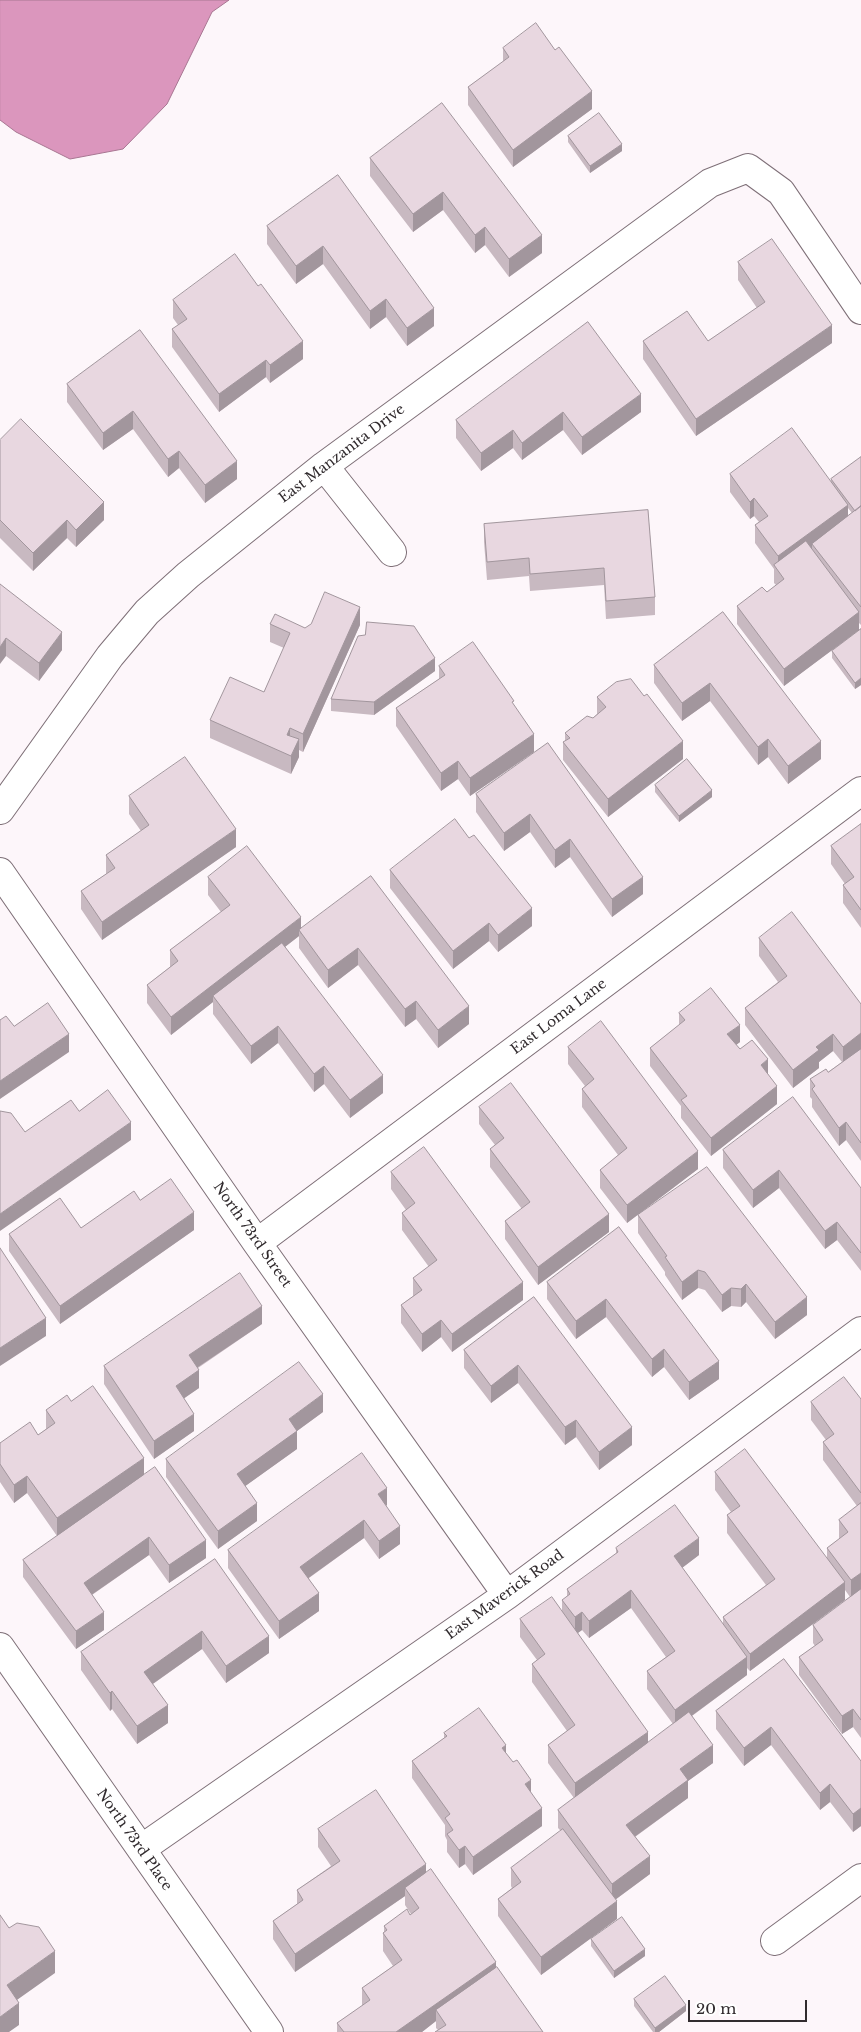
<!DOCTYPE html>
<html>
<head>
<meta charset="utf-8">
<style>
	body { margin:0 }
	#map { position:relative; width:861px; height:2032px; overflow:hidden; background:#fdf6fa; font-family:"Libre Baskerville",serif }
	canvas { display:block }
	.scale { position:absolute; left:688px; top:2000px; width:119px; height:22px; box-sizing:border-box; border:2px solid #312b2e; border-top:0; padding-left:6px; font-size:15px; line-height:18px; white-space:nowrap; color:#312b2e; -webkit-text-stroke:4px #fff; paint-order:stroke }
</style>
</head>
<body>
<div id="map">
<canvas width="861" height="2032"></canvas>
<div class="scale">20 m</div>
</div>
<script>
const c = document.querySelector('canvas').getContext('2d');
c.lineJoin = 'round';
function paint(path, color) { c.fillStyle = color; c.fill(path, 'evenodd'); }
function trace(path, color, width, dash) { c.strokeStyle = color; c.lineWidth = width; c.lineCap = dash ? 'butt' : 'round'; c.setLineDash(dash || []); c.stroke(path); }
function label(font, color, halo, rows, align = 'center') {
  c.font = font + ' "Libre Baskerville",serif'; c.lineWidth = 4; c.setLineDash([]); c.textBaseline = 'middle'; c.strokeStyle = halo; c.fillStyle = color; for (const [text, x, y, turn = 0] of rows) {
    c.save(); c.translate(x, y); c.rotate((+turn || 0) * Math.PI / 180); c.textAlign = isNaN(turn) ? turn : align; if (halo) c.strokeText(text, 0, 0); c.fillText(text, 0, 0); c.restore();
  }
}
const water = new Path2D(`
	M0 0H229L212 12 167 104 123 149 70 159 16 132 0 120Z`);
const street = new Path2D(`
	M324 466 392 552
	M0 810 110 656 147 612 188 575 324 466 710 183 748 168 781 192 861 310
	M0 872 257 1243 507 1595
	M257 1243 861 791
	M0 1647 269 2032
	M141 1849 507 1595 861 1331
	M775 1941 861 1878`);
const wall = new Path2D(`
	M503 48 592 109 513 167 468 105V87L503 62Z
	M442 103 542 253 509 277 485 245 475 253 443 210 413 232 370 176V158Z
	M568 136 622 151 590 173 568 142Z
	M338 175 434 326 407 346 386 317 370 329 323 264 296 284 267 244V226Z
	M738 262 832 343 696 436 643 359V341H708L757 308 738 280Z
	M173 300 303 359 270 383 266 377 219 412 172 347V329L178 325 173 318Z
	M588 322 641 412 582 455 563 430 522 460 513 448 481 471 456 438V420Z
	M140 330 237 479 205 503 179 468 168 477 133 429 103 450 67 402V384Z
	M0 440 104 520 76 547 67 538 33 571 0 538Z
	M861 457V625L859 623V630L784 686 737 624V606L767 592 776 585 774 583V569L755 543V525L759 522 754 516 750 519 730 492V474L831 482V479ZM848 508 852 513 848 516Z
	M648 510 655 597V615L606 619 604 585 530 591 529 576 487 580 484 542V524Z
	M0 584 62 650 39 681 6 656Z
	M723 612 821 759 788 784 768 757 758 765 710 701 682 721 654 683V665Z
	M270 624 305 628 360 625 303 752 299 750V757L291 774 210 738V720L264 692 284 648 270 642Z
	M861 629V685L855 689 832 658V651Z
	M365 635 435 671 374 715 331 711V699Z
	M439 666 514 706 534 752 470 796 458 779 441 791 396 726V708L439 679Z
	M597 697 683 759 608 817 563 760V742L565 741V733L593 718 597 714Z
	M548 743 643 894 612 917 570 857 555 868 530 832 504 851 476 812V794Z
	M655 785 712 797 679 822 655 792Z
	M129 796 236 847 102 940 81 909V891L106 874V855L141 831 129 814Z
	M861 824V928L843 903V885L845 884 831 864V846Z
	M390 870 532 926 498 952 489 941 453 969 390 888Z
	M371 876 469 1024 438 1048 416 1019 405 1027 358 965 328 988 299 948V936L285 947 383 1093 350 1118 324 1084 314 1092 278 1043 251 1064 213 1014V1002L171 1035 147 1003V985L170 967V950L221 912 208 895V877L301 929Z
	M759 938 861 1004V1161L846 1140 839 1146 812 1107V1099L810 1097V1079L828 1072 842 1062 833 1051 819 1062V1068L793 1088 745 1025V1008L778 982 759 956Z
	M679 1013 740 1042 736 1045 740 1049 768 1074 777 1104 711 1156 681 1118V1106L650 1066V1048L679 1025Z
	M568 1047 698 1169 627 1223 600 1188V1170L618 1155 582 1107V1089L585 1086 568 1064Z
	M479 1107 609 1232 538 1285 505 1239V1221L522 1209 490 1167V1149L495 1145 479 1124Z
	M723 1150 861 1188V1271L837 1240 825 1249 779 1188 753 1208 723 1168Z
	M391 1172 523 1300 452 1352 441 1337 422 1352 401 1323V1305L413 1296V1278L429 1267 402 1230V1213L406 1210 391 1189Z
	M140 1200 194 1230 60 1324 9 1251V1234L81 1228Z
	M638 1215 807 1315 775 1339 746 1302 741 1307 731 1306 722 1312 705 1290 698 1288 682 1300 665 1275V1272L638 1233Z
	M619 1227 719 1379 689 1400 664 1367 652 1377 606 1317 576 1339 547 1299V1282Z
	M534 1297 632 1445 599 1470 576 1437 565 1445 518 1383 491 1403 464 1368V1350Z
	M262 1324 198 1368 199 1388 184 1398 194 1431 154 1459 104 1384V1366Z
	M861 1399V1738L853 1727 842 1734 799 1675V1657L815 1646 813 1643V1625L850 1597 845 1590V1600L750 1671 747 1668V1675L692 1716 713 1763 688 1781V1798L635 1837 650 1874 615 1900 617 1919 541 1975 498 1916V1899L512 1888 511 1886V1868L561 1831 558 1828V1810L574 1798 548 1763V1745L567 1731 532 1682V1664L537 1660 520 1637V1619L562 1611V1600L567 1597V1589L616 1554V1548L699 1555 682 1568 723 1624V1617L766 1585 727 1533V1515L731 1512 715 1490V1472L827 1558V1548L839 1539V1520L857 1506 823 1460V1442L826 1440 811 1420V1402ZM631 1608 666 1657 647 1671V1689L673 1724 648 1743 578 1633 582 1630 589 1638Z
	M71 1401 144 1475 206 1558 169 1583 149 1555 92 1595 104 1630 76 1649 23 1577V1560L57 1536 27 1493 14 1503 0 1482V1443L38 1435 46 1429V1410Z
	M323 1412 297 1431V1449L245 1486 257 1521 218 1549 166 1477V1459Z
	M387 1505 386 1506 400 1544 379 1559 364 1538 309 1578 319 1611 279 1639 228 1568V1550Z
	M215 1559 269 1653 226 1683 202 1649 153 1684 168 1723 137 1744 112 1709 110 1711 81 1670V1652Z
	M784 1659 861 1761V1826L853 1832 830 1802 820 1810 771 1745 744 1766 716 1729V1711Z
	M444 1733 506 1753 531 1793 542 1826 473 1875 465 1864 459 1868 447 1852V1840L445 1836V1825L412 1778V1761L444 1738Z
	M318 1829 426 1872 543 2032 438 2030 436 2028V2021L422 2032H337V2023L362 2006V1988L393 1966 383 1951V1933L384 1932V1926L411 1914 405 1905V1896L295 1972 273 1939V1921L297 1904V1890L331 1866 318 1847Z
	M591 1939 645 1956 614 1978 591 1946Z
	M634 1999 686 2011 659 2032H653L634 2006Z`);
const shadedWall = new Path2D(`
	M592 91V109L513 167V150Z
	M622 144V151L590 173V166Z
	M443 192V210L413 232V214Z
	M485 227V245L475 253V235Z
	M542 235V253L509 277V259Z
	M323 246V264L296 284V266Z
	M386 299V317L370 329V311Z
	M434 308V326L407 346V328Z
	M832 325V343L696 436V419Z
	M303 341V359L270 383V365Z
	M266 360V377L219 412V394Z
	M641 394V412L582 455V437Z
	M133 411V429L103 450V433Z
	M563 412V430L522 460V443Z
	M513 430V448L481 471V453Z
	M179 451V468L168 477V459Z
	M237 461V479L205 503V485Z
	M754 498V516L750 519V502Z
	M104 502V520L76 547V530Z
	M848 505V523L812 544V549L778 570V556Z
	M67 520V538L33 571V553Z
	M360 607V625L303 752V734Z
	M859 612V630L784 686V669Z
	M62 632V650L39 681V663Z
	M6 638V656L0 664V647Z
	M435 658V671L374 715V702Z
	M861 678V685L855 689V683Z
	M710 683V701L682 721V703Z
	M290 728V746L287 735Z
	M534 734V752L470 796V778Z
	M299 739V757L291 774V756Z
	M768 739V757L758 765V747Z
	M683 741V759L608 817V799Z
	M821 741V759L788 784V766Z
	M458 761V779L441 791V773Z
	M712 790V797L679 822V816Z
	M530 814V832L504 851V833Z
	M236 829V847L102 940V922Z
	M570 839V857L555 868V850Z
	M643 877V894L612 917V899Z
	M532 908V926L498 952V935Z
	M301 917V934L299 930V936L216 1000 213 996V1002L171 1035V1017Z
	M489 923V941L453 969V951Z
	M358 948V965L328 988V970Z
	M416 1001V1019L405 1027V1009Z
	M469 1006V1024L438 1048V1030Z
	M740 1025V1042L727 1052V1034Z
	M278 1026V1043L251 1064V1046Z
	M861 1033V1051L843 1065V1047Z
	M69 1034V1052L0 1099V1081Z
	M833 1034V1051L819 1062V1068L793 1088V1070L816 1047Z
	M768 1059V1077L761 1065Z
	M324 1066V1084L314 1092V1074Z
	M383 1075V1093L350 1118V1100Z
	M777 1086V1104L711 1156V1138Z
	M131 1122V1140L0 1231V1214Z
	M846 1122V1140L839 1146V1128Z
	M698 1151V1169L627 1223V1205Z
	M779 1170V1188L753 1208V1190Z
	M194 1212V1230L60 1324V1306Z
	M609 1214V1232L538 1285V1267Z
	M837 1222V1240L825 1249V1231Z
	M698 1270V1288L682 1300V1282Z
	M523 1282V1300L452 1352V1334Z
	M746 1284V1302L741 1307V1289Z
	M731 1288V1306L722 1312V1295Z
	M807 1297V1315L775 1339V1322Z
	M606 1299V1317L576 1339V1321Z
	M262 1306V1324L189 1373V1355Z
	M46 1318V1336L0 1366V1348Z
	M441 1320V1337L422 1352V1334Z
	M664 1349V1367L652 1377V1359Z
	M719 1361V1379L689 1400V1382Z
	M518 1365V1383L491 1403V1386Z
	M199 1370V1388L176 1404V1386Z
	M323 1394V1412L297 1431V1449L237 1492V1474L289 1419Z
	M194 1414V1431L154 1459V1441Z
	M576 1420V1437L565 1445V1427Z
	M632 1427V1445L599 1470V1452Z
	M144 1458V1476L57 1536V1518Z
	M27 1476V1493L14 1503V1485Z
	M387 1488V1505L378 1512V1494Z
	M257 1503V1521L218 1549V1531Z
	M364 1520V1538L300 1584V1567Z
	M400 1526V1544L379 1559V1541Z
	M149 1537V1555L84 1600V1583Z
	M699 1538V1555L674 1574V1556Z
	M206 1540V1558L169 1583V1565Z
	M861 1573V1591L851 1598V1580Z
	M845 1582V1600L750 1671V1654Z
	M631 1590V1608L589 1638V1621Z
	M319 1593V1611L279 1639V1621Z
	M104 1612V1630L76 1649V1631Z
	M582 1612V1630L575 1635V1617Z
	M202 1631V1649L144 1690V1672Z
	M269 1636V1653L226 1683V1666Z
	M747 1657V1675L675 1728V1710Z
	M112 1691V1709L110 1711V1693Z
	M168 1705V1723L137 1744V1726Z
	M853 1709V1727L842 1734V1716Z
	M771 1727V1745L744 1766V1748Z
	M648 1732V1750L575 1801V1783Z
	M506 1745V1763L502 1748Z
	M713 1745V1763L688 1781V1798L626 1843V1825L680 1769Z
	M531 1780V1797L525 1784Z
	M830 1784V1802L820 1810V1793Z
	M542 1808V1826L473 1875V1857Z
	M861 1808V1826L853 1832V1814Z
	M465 1846V1864L459 1868V1850Z
	M650 1856V1874L612 1902V1884Z
	M426 1864V1881L405 1888V1896L295 1972V1954Z
	M617 1901V1919L541 1975V1957Z
	M645 1949V1956L614 1978V1971Z
	M55 1951V1973L7 2007V1985Z
	M496 1962V1980L436 2010V2021L422 2032H396Z
	M19 2003V2025L9 2032H0V2017Z
	M686 2005V2011L659 2032H655V2028Z`);
const building = new Path2D(`
	M536 23 555 50 559 47 592 91 513 150 468 87 509 57 503 48Z
	M442 103 542 235 509 259 485 227 475 235 443 192 413 214 370 158Z
	M599 113 622 144 590 166 568 136Z
	M338 175 434 308 407 328 386 299 370 311 323 246 296 266 267 226Z
	M772 239 832 325 696 419 643 341 687 311 708 341 765 302 738 262Z
	M235 254 258 286 261 284 303 341 270 365 266 360 219 394 172 329 187 319 173 300Z
	M588 322 641 394 582 437 563 412 522 443 513 430 481 453 456 420Z
	M140 330 237 461 205 485 179 451 168 459 133 411 103 433 67 384Z
	M21 419 104 502 76 530 67 520 33 553 0 520V440Z
	M792 428 848 505 778 556 755 525 768 516 754 498 750 502 730 474Z
	M861 457V506L855 511 831 479Z
	M861 506V607L812 544Z
	M648 510 655 597 606 601 604 568 530 574 529 558 487 562 484 524Z
	M806 541 859 612 784 669 737 606 762 587 767 592 784 579 774 565Z
	M0 584 62 632 39 663 6 638 0 647Z
	M325 592 360 607 303 734 290 728 287 735 299 739 291 756 210 720 230 677 264 692 290 633 270 624 275 614 305 628 311 624Z
	M723 612 821 741 788 766 768 739 758 747 710 683 682 703 654 665Z
	M367 622 414 626 435 658 374 702 331 699 358 636 365 635Z
	M861 629V678L855 683 832 651Z
	M473 642 514 701 512 702 534 734 470 778 458 761 441 773 396 708 445 675 439 666Z
	M631 679 644 696 647 694 683 741 608 799 563 742 570 738 565 733 587 716 593 718 606 707 597 697 616 682Z
	M548 743 643 877 612 899 570 839 555 850 530 814 504 833 476 794Z
	M185 757 236 829 102 922 81 891 115 868 106 855 149 825 129 796Z
	M687 759 712 790 679 816 655 785Z
	M455 819 469 838 474 835 532 908 498 935 489 923 453 951 390 870Z
	M861 824V910L843 885 854 877 831 846Z
	M247 846 301 917 171 1017 147 985 178 961 170 950 230 905 208 877Z
	M371 876 469 1006 438 1030 416 1001 405 1009 358 948 328 970 299 930Z
	M792 912 861 1004V1033L843 1047 833 1034 816 1047 819 1050 793 1070 745 1008 787 976 759 938Z
	M282 943 383 1075 350 1100 324 1066 314 1074 278 1026 251 1046 213 996Z
	M711 988 740 1025 727 1034 740 1049 752 1040 768 1059 761 1065 777 1086 711 1138 681 1100 687 1096 650 1048 685 1020 679 1013Z
	M48 1003 69 1034 0 1081V1020L6 1016 14 1026Z
	M601 1021 698 1151 627 1205 600 1170 627 1148 582 1089 594 1079 568 1047Z
	M861 1049V1143L846 1122 839 1128 812 1089 815 1086 810 1079 826 1069 828 1072Z
	M511 1083 609 1214 538 1267 505 1221 530 1202 490 1149 504 1138 479 1107Z
	M108 1090 131 1122 0 1214V1111L11 1113 25 1132 71 1100 79 1111Z
	M793 1097 861 1188V1253L837 1222 825 1231 779 1170 753 1190 723 1150Z
	M424 1147 523 1282 452 1334 441 1320 422 1334 401 1305 422 1290 413 1278 437 1260 402 1213 415 1203 391 1172Z
	M707 1167 807 1297 775 1322 746 1284 741 1289 731 1288 722 1295 705 1272 698 1270 682 1282 665 1257 667 1256 638 1215Z
	M171 1179 194 1212 60 1306 9 1234 60 1198 81 1228 134 1191 140 1200Z
	M619 1227 719 1361 689 1382 664 1349 652 1359 606 1299 576 1321 547 1282Z
	M0 1248 46 1318 0 1348Z
	M240 1273 262 1306 189 1355 199 1370 176 1386 194 1414 154 1441 104 1366Z
	M534 1297 632 1427 599 1452 576 1420 565 1427 518 1365 491 1386 464 1350Z
	M299 1362 323 1394 289 1419 297 1431 237 1474 257 1503 218 1531 166 1459Z
	M844 1377 861 1399V1493L823 1442 834 1434 811 1402Z
	M93 1386 144 1458 57 1518 27 1476 14 1485 0 1464V1443L30 1422 38 1435 55 1423 46 1410 67 1395 71 1401Z
	M745 1449 845 1582 750 1654 723 1617 775 1579 727 1515 740 1506 715 1472Z
	M362 1453 387 1488 378 1494 400 1526 379 1541 364 1520 300 1567 319 1593 279 1621 228 1550Z
	M155 1467 206 1540 169 1565 149 1537 84 1583 104 1612 76 1631 23 1560Z
	M861 1503V1573L851 1580 827 1548 848 1532 839 1520Z
	M675 1505 699 1538 674 1556 747 1657 675 1710 647 1671 675 1651 631 1590 589 1621 582 1612 575 1617 562 1600 570 1594 567 1589 618 1552 616 1548Z
	M215 1559 269 1636 226 1666 202 1631 144 1672 168 1705 137 1726 112 1691 110 1693 81 1652Z
	M861 1589V1720L853 1709 842 1716 799 1657 823 1640 813 1625Z
	M552 1597 648 1732 575 1783 548 1745 575 1725 532 1664 545 1654 520 1619Z
	M784 1659 861 1761V1808L853 1814 830 1784 820 1793 771 1727 744 1748 716 1711Z
	M479 1708 506 1745 502 1748 513 1762 517 1760 531 1780 525 1784 542 1808 473 1857 465 1846 459 1850 447 1834 453 1830 445 1818 450 1814 412 1761 447 1736 444 1733Z
	M689 1712 713 1745 680 1769 688 1780 626 1825 650 1856 612 1884 558 1810Z
	M376 1790 426 1864 295 1954 273 1921 303 1900 297 1890 340 1861 318 1829Z
	M563 1829 617 1901 541 1957 498 1899 521 1882 511 1868Z
	M431 1869 496 1962 396 2032H344L337 2023 370 2000 362 1988 402 1960 383 1933 387 1930 384 1926 407 1909 410 1915 419 1908 405 1888Z
	M0 1915 9 1928 17 1923 39 1927 55 1951 7 1985 19 2003 0 2017Z
	M622 1917 645 1949 614 1971 591 1939Z
	M497 1967 543 2032H435L446 2025 436 2010Z
	M665 1976 686 2005 655 2028 634 1999Z`);
const streetNames = [
	["East Manzanita Drive",342,454,-37],
	["East Loma Lane",559,1017,-37],
	["North 73rd Street",252,1235,55],
	["East Maverick Road",505,1595,-36],
	["North 73rd Place",134,1840,55]
];
paint(water, '#db96bd');
trace(water, '#a87692', 1);
trace(street, '#7e6f77', 30);
trace(street, '#fff', 28);
paint(wall, '#c8b9c1');
paint(shadedWall, '#a2969d');
paint(building, '#e8d7e0');
trace(building, '#a2969d', 1);
label('14px', '#312b2e', '#fff', streetNames);
</script>
</body>
</html>
